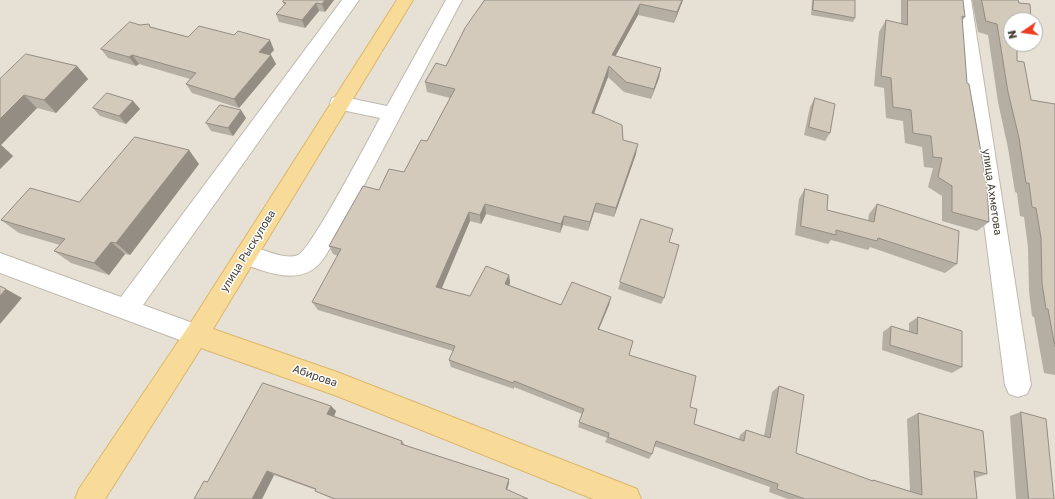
<!DOCTYPE html>
<html>
<head>
<meta charset="utf-8">
<style>
	body { margin:0 }
	#map { position:relative; width:1055px; height:499px; overflow:hidden; background:#f2eee6; font-family:"Golos Text",sans-serif }
	canvas { display:block }
	.north { position:absolute; left:1003px; top:12px; width:40px; height:40px; box-sizing:border-box; background:#fff; border:1px solid #b4b2af; border-radius:50%; rotate:257deg; font-size:11px; font-weight:700; line-height:16px; text-align:center; color:#443e36 }
	.north::after { content:''; display:block; margin:auto; width:14px; height:18px; background:#ed3c22; clip-path:polygon(50% 0,100% 100%,50% 72%,0 100%) }
</style>
</head>
<body>
<div id="map">
<canvas width="1055" height="499"></canvas>
<div class="north">N</div>
</div>
<script>
const c = document.querySelector('canvas').getContext('2d');
c.lineJoin = 'round';
function paint(path, color) { c.fillStyle = color; c.fill(path, 'evenodd'); }
function trace(path, color, width, dash) { c.strokeStyle = color; c.lineWidth = width; c.lineCap = dash ? 'butt' : 'round'; c.setLineDash(dash || []); c.stroke(path); }
function label(font, color, halo, rows, align = 'center') {
  c.font = font + ' "Golos Text",sans-serif'; c.lineWidth = 3; c.setLineDash([]); c.textBaseline = 'middle'; c.strokeStyle = halo; c.fillStyle = color; for (const [text, x, y, turn = 0] of rows) {
    c.save(); c.translate(x, y); c.rotate((+turn || 0) * Math.PI / 180); c.textAlign = isNaN(turn) ? turn : align; if (halo) c.strokeText(text, 0, 0); c.fillText(text, 0, 0); c.restore();
  }
}
const residential = new Path2D(`
	M0 0H1055V499H0ZM1011 20H1035V44H1011Z`);
const minor = new Path2D(`
	M342 0H359L143 305 204 327 208 335 204 343 196 346 0 273V253L121 297Z
	M446 0H462L335 240C329 249 325 259 317 266 296 286 261 270 238 262L235 255 238 248C241 247 244 246 247 246 261 247 283 261 298 255 311 250 369 138 380 118L332 108 330 103 332 98 339 96 387 106Z
	M955 0H971L1031 385 1027 394 1018 397 1009 394 1005 385Z`);
const major = new Path2D(`
	M397 0H413L213 329 337 372 627 485 637 489 641 499H593L337 396 201 348 105 499H75L79 489 188 327Z`);
const wall = new Path2D(`
	M284 0H334L325 12 319 11 305 28 279 22 276 14 284 5 283 2Z
	M484 0H683L674 23 638 15 615 56 661 68 659 78 651 99 624 92 608 77 594 114 623 140 636 154 614 217 594 212 588 231 563 225 560 233 486 214 481 224 470 221 441 288 470 296 509 275 510 283 509 285 561 305 611 297 609 305 599 329 690 407 694 424 739 439 740 435 746 430 764 436 772 392 779 386 796 453 871 481 873 480 910 491 907 419 918 413 987 474 975 478 977 499H788L769 492 770 487 654 446 652 454 649 459 605 442 607 438 578 427 582 414 514 387V389L451 367 449 360 453 351 318 310 312 302 338 256 333 254 329 246 379 190 404 172 427 141 450 98 427 92 425 82 446 66Z
	M812 0H855V18L853 22 811 15Z
	M901 0H963L965 17 962 21 967 83 989 222 977 231 942 221V196L928 187 933 168 924 167 922 147 905 143 903 121 886 118 884 88 874 86 879 32 886 20 901 24Z
	M972 0H1018L1011 20 1017 61 1031 100 1055 104V375L1044 373 1034 317 1032 316 1029 291 1028 247 1024 217 1020 216 1017 193 1015 192 1008 148 998 102 988 35 978 32Z
	M149 24 151 27 188 37 274 50 270 54 271 55 276 64 239 108 192 93 186 84 190 79 139 64 136 66 108 58 101 49Z
	M77 66 88 79 56 113 37 108 1 145 13 156 0 169V79Z
	M815 98 830 133 825 141 804 135 810 107Z
	M133 101 140 109 126 124 100 116 93 108Z
	M246 118 233 136 211 131 206 123Z
	M199 164 130 255 125 254 109 275 71 263 54 251 60 245 19 233 1 220 79 202Z
	M805 189 827 210 868 221 869 214 877 204 957 264 945 273 870 247 868 250 831 240 828 244 795 235 799 199Z
	M641 219 669 242 664 298 661 304 618 289Z
	M918 317 962 367 952 373 882 350 883 332 891 326 909 332V323Z
	M331 406 336 411 334 416 402 441 405 445 509 479V483L507 490 528 499H333L315 491 316 490 274 475 262 499H194L207 482Z
	M1021 412 1054 499H1016L1010 416Z`);
const shadedWall = new Path2D(`
	M325 0H334L325 12 322 4Z
	M682 0H683L674 23 677 12Z
	M316 3 319 11 305 28 302 20Z
	M640 4 638 15 610 66 612 55Z
	M270 40 274 50 264 61 259 52Z
	M132 55 139 64 136 66 129 57Z
	M271 55 276 64 239 108 234 99Z
	M77 66 88 79 56 113 44 100Z
	M609 66 608 77 590 123 592 113Z
	M661 68 659 78 651 99 654 89Z
	M24 95 37 108 1 145 13 156 0 169V119Z
	M133 101 140 109 126 124 119 116Z
	M241 110 246 118 233 136 228 128Z
	M638 144 636 154 614 217 616 208Z
	M189 150 199 164 130 255 116 243Z
	M596 203 594 212 588 231 590 222Z
	M485 204 486 214 481 224 480 215Z
	M469 212 470 221 439 295 436 287Z
	M564 216 563 225 560 233 561 224Z
	M111 242 125 254 109 275 94 263Z
	M509 275 510 283 506 292 505 284Z
	M6 289 22 298 0 324V296Z
	M611 297 609 305 596 336 598 329Z
	M331 406 336 411 333 419 327 414Z
	M267 471 274 475 262 499H252Z
	M509 479V483L506 492V489Z`);
const building = new Path2D(`
	M284 0H325L322 4 316 3 302 20 276 14 286 3 283 2Z
	M485 0H682L677 12 640 4 612 55 661 68 654 89 626 82 609 66 592 113 599 115 622 125 623 140 638 144 616 208 596 203 590 222 564 216 561 224 485 204 480 215 469 212 436 287 470 296 486 266 509 275 505 284 561 305 572 282 611 297 598 329 633 341 629 355 696 376 690 407 697 409 694 424 744 441 746 430 770 438 779 386 804 395 796 453 873 481V480L922 495 918 413 983 431 987 474 974 471 977 499H805L777 489 778 484 656 441 652 454 608 437 609 433 579 422 584 409 514 381 513 383 449 360 455 346 312 302 341 249 329 246 363 186 379 190 389 169 404 172 421 140 427 141 455 89 425 82 436 63 446 66 465 28Z
	M814 0H855V18L813 10Z
	M908 0H963L965 17 962 16 967 83 969 84 987 186 989 222 952 212V186L938 177 942 158 933 157 931 136 913 133 911 110 893 107 891 78 881 76 886 20 907 25Z
	M982 0H1018L1019 3 1030 4 1031 20H1011V44H1017V61L1024 62 1031 100 1055 104V347L1048 309H1046L1042 283 1041 238 1036 208 1032 207 1029 183H1026L1019 138 1008 92 997 24 986 21Z
	M130 22 140 25 149 24 150 27 188 37 199 26 234 35 238 31 270 40 259 52 271 55 234 99 186 84 196 73 132 55 129 57 101 49Z
	M26 54 77 66 44 100 24 95 0 119V79Z
	M107 93 133 101 119 116 93 108Z
	M815 98 835 104 830 133 809 127Z
	M220 105 241 110 228 128 206 123Z
	M135 137 189 150 116 243 111 242 94 263 54 251 65 239 1 220 30 188 79 202Z
	M805 189 828 195 827 210 874 222 877 204 959 231 957 264 878 238 877 241 836 230V235L801 226Z
	M641 219 673 229 669 242 679 245 664 298 620 282Z
	M0 286 6 289 0 296Z
	M918 317 962 331V367L890 345 891 326 917 334Z
	M263 383 331 406 327 414 402 441 401 444 509 479 506 489 528 499H335L315 491 316 489 267 471 252 499H194L204 481 207 482Z
	M1021 412 1046 419 1054 499H1029Z`);
const streetNames = [
	["улица Ахметова",992,192,82],
	["улица Рыскулова",248,251,-58],
	["Абирова",315,376,19]
];
paint(residential, '#e6e0d5');
trace(minor, '#c0b9ac', 2);
trace(major, '#dcb76a', 2);
paint(minor, '#fff');
paint(major, '#f8db99');
paint(wall, '#b5aea2');
paint(shadedWall, '#948d84');
paint(building, '#d3cabc');
trace(building, '#948d84', 1);
label('11px', '#443e36', '#fff', streetNames);
</script>
</body>
</html>
